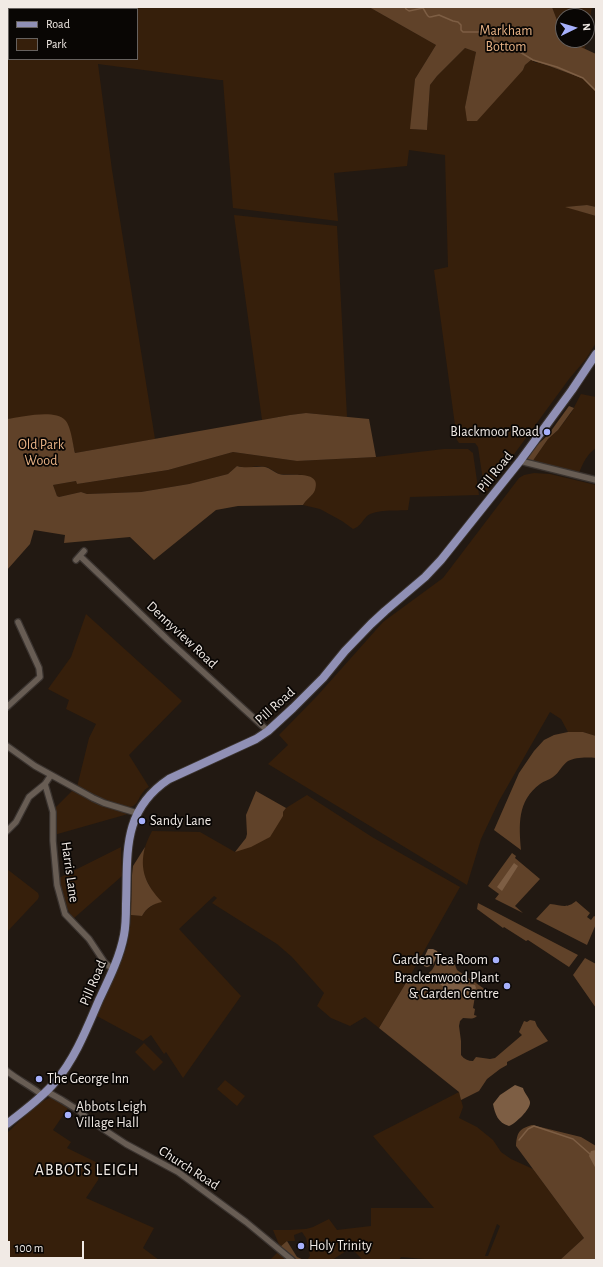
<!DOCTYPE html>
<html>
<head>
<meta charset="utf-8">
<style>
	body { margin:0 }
	#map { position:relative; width:603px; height:1267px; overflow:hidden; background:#221912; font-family:"Alegreya Sans",sans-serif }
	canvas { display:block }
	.frame { position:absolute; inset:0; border:8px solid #f1eae5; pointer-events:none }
	.legend { position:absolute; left:8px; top:8px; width:130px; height:52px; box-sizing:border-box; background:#090604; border:1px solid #66615e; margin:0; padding:5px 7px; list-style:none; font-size:12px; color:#f1eae5 }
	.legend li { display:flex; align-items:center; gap:8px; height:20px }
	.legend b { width:20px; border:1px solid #66615e }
	.north { position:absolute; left:555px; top:8px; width:40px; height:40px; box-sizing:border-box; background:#090604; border:1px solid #66615e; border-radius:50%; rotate:85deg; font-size:11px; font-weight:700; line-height:16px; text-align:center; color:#f1eae5 }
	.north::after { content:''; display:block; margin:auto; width:14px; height:18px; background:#a7b1fc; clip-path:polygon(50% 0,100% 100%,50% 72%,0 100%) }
	.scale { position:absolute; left:8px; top:1241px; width:76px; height:18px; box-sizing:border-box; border:2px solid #f1eae5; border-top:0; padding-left:5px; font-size:12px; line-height:14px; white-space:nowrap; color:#f1eae5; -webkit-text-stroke:3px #090604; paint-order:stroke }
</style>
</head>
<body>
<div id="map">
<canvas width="603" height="1267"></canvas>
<div class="frame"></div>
<ul class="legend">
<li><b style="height:5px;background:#9090b5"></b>Road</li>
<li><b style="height:11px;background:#361f0b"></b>Park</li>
</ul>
<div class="north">N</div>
<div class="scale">100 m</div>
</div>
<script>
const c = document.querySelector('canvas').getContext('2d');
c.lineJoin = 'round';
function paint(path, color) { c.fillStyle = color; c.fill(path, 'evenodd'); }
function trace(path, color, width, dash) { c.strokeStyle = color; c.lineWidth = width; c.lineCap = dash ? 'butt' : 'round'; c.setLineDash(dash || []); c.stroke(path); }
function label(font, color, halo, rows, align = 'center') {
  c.font = font + ' "Alegreya Sans",sans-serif'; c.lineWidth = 3.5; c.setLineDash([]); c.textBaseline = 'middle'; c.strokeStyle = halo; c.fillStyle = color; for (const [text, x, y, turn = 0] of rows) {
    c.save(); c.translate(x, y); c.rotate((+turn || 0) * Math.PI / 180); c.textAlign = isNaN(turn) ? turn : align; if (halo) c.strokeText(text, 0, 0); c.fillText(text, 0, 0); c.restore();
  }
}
const green = new Path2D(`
	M7 7H369L436 45 415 79 411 129 427 130 430 85 437 76 465 48 476 52 465 107 523 70 525 65 531 60 536 63 537 62 584 79 596 92V207L587 205 567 207 596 216V343L586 359 569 379 485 494 478 447 475 443H459L457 440 434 270 448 267 445 155 409 150 407 166 334 173 338 221 233 208 223 80H220L98 64 112 170 155 439 75 453 68 425 45 415 7 419ZM9 9H137V59H9Z
	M552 7H592L587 35V16H563V36Z
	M566 40H586L585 49Z
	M234 215 337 226 347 417 306 413 290 415 262 420Z
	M581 394 596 397V448C587 454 583 463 579 473L532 462 548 439 558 430 571 413Z
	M444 449H468L473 453 479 495 410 497 408 510C397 511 376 509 367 516 362 521 360 527 353 529L342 521 320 509 303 505 306 500 312 495 304 475 279 474 267 467 257 466 247 468 237 466 228 474 189 484 141 492 87 494 81 492 59 497 57 496 53 485 76 481 77 484 168 470 233 452 297 461 376 457Z
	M534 473 550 474 596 485V736L583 732H568L561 719 550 712 499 801 481 839 467 885 268 764 288 745 279 735 318 695 383 622 443 578 519 478 524 475Z
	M86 614 182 701 129 755 149 787C147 788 145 789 144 791 138 797 138 807 129 807L108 801 77 787 89 738 96 724 66 709 69 700 48 689 71 657Z
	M73 790 92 800 126 813 128 814 54 835V809Z
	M307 795 372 837 460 887 410 976 379 1028 365 1017 350 1026 331 1018 317 1006 324 993 292 957 277 944 212 903 217 898 214 896 179 929 241 996 183 1078 166 1052 164 1054 151 1035 143 1041 95 1015 127 946 130 928 131 915 142 916 146 910 156 903C154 891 150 888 145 877 138 861 145 845 152 831L200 832 235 852 283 816V812L286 808Z
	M121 847 122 876 73 919C65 906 61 893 59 878Z
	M7 869 38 893 39 896 38 899 7 932Z
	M144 1043 163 1062 154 1071 135 1052Z
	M225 1080 245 1096 237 1106 217 1089Z
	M459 1092 463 1107 459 1118 477 1127 493 1140 501 1152 511 1159 533 1169 584 1238 560 1260H464L456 1259 455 1260H426L424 1259 401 1257 399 1260H363L351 1248 332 1260H307L310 1256 306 1238 302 1232 294 1235 295 1241H287L280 1247 273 1230H289L306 1229 313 1227 329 1219 337 1230 371 1226V1208H434L373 1136ZM497 1224 500 1226 488 1256H485Z
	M53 1097 68 1108 53 1130 71 1142 67 1148 100 1164 98 1180 86 1198 154 1228 143 1248 159 1260H7V1133C17 1124 40 1099 53 1097Z
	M278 1252 288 1260H270Z`);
const forest = new Path2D(`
	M369 7H552L563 36V40H566L596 54V92L584 79 549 66 531 60 525 65 523 70 477 121H467L465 107 476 52 465 48 437 76 430 85 427 130 410 129 415 79 436 45Z
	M587 205 596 207V216L565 207Z
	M569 406 574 408 558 430 548 439 532 462 528 461 527 458 535 447 548 435Z
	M306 413 369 419 376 457 297 461 233 452 168 470 77 484 76 481 53 485 57 496 59 497 81 492 87 494 141 492 189 484 228 474 237 466C246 469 256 466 265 467 270 468 274 472 279 474 289 477 322 469 315 490 313 496 306 499 303 505L238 506 216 510 154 560 130 537 64 543 65 535 34 530 30 544 7 570V419C21 417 55 409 65 420 71 426 73 445 75 453L290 415Z
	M568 732H583L596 736V758C588 757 575 757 568 761 562 765 559 773 553 777 549 780 544 781 540 784 517 801 519 825 521 850L494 830 519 773 534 751 544 740 554 735Z
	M256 791 286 808 283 812V816L270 837 251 847 235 852 246 838 247 834 246 815Z
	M145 847C139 870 146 885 162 902 153 904 147 907 142 916L131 915 132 875 133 866Z
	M512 853 516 856 515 858 540 879 515 906 523 913 495 899 499 894 488 886Z
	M576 901 590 913 587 917 591 920 594 916 596 917V924L587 945 536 919 550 904C562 905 567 909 576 901Z
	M478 903 578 955 569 967 528 940 526 941 504 927 503 928 477 909Z
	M441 954 455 961V965L457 970 486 990 484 998 475 996 473 1008 475 1009 474 1015 477 1016C473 1020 468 1018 463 1018L460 1021 459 1026 461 1041V1055C464 1059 468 1061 473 1061L476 1057 490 1059 495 1058 522 1035 519 1032 524 1021 527 1022 530 1020 535 1021 537 1026 548 1041 507 1062V1065L500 1069 487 1079 479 1091 461 1100 459 1092 379 1028 410 976 418 983 432 970ZM455 978 456 984 462 985H469L460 992 447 989Z
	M585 958 596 964V1008L573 975Z
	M532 1125 581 1137 596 1146V1260H560L584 1238 516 1146C517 1132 519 1129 532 1125Z
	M287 1241 297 1257 304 1260H294L280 1247Z`);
const water = new Path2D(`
	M514 863 518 866 502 891 497 887Z
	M428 949H433L437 951 438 953 433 965 427 967 424 966 423 960Z
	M449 975 455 978V983L457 984 475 985 476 988C471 999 447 991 440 984V981L443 977Z
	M515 1085 523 1088C524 1093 529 1097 530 1102 531 1109 515 1124 509 1126 498 1123 495 1114 493 1104L500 1095Z
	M596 1150V1169L589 1156 591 1151Z`);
const stream = new Path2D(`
	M405 7 406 9 409 11 423 8C430 19 426 18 439 15L453 21 458 22 461 25V30L463 32H485L493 35V40L504 46 515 49 533 60 557 67 583 78 596 91
	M519 1140 528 1129 534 1126 573 1139 590 1154`);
const street = new Path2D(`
	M520 461 596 480
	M80 556 168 640 268 731
	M76 560 84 551
	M7 707 40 677 39 668 18 622
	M7 746 35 766 93 798 104 803 137 813
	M45 784 53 812V841L57 885 65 914 89 939 105 963 113 969
	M7 831 16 822 29 797 45 784 51 775
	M7 1071C18 1080 31 1086 42 1095
	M46 1091 62 1100 78 1110 88 1119 126 1144 178 1172 246 1222 292 1260`);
const primary = new Path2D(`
	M7 1124C23 1111 42 1098 55 1082 75 1059 87 1028 99 1000 109 979 120 957 124 935 126 925 126 914 126 904 128 854 121 811 169 779L256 739 268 731 293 708 323 678 345 651 371 624 385 611 425 577 441 560 520 461 572 390 596 354`);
const markers = [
	[547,432,4,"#a7b1fc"],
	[142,821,4,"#a7b1fc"],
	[496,960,4,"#a7b1fc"],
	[507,986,4,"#a7b1fc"],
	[39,1079,4,"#a7b1fc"],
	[68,1115,4,"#a7b1fc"],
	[301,1246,4,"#a7b1fc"]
];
const parkNames = [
	["Markham",506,31],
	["Bottom",506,47],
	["Old Park",41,445],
	["Wood",41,461]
];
const poiNames = [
	["Blackmoor Road",539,432,"right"],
	["Sandy Lane",150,821],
	["Garden Tea Room",488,960,"right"],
	["Brackenwood Plant",499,978,"right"],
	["& Garden Centre",499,994,"right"],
	["The George Inn",47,1079],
	["Abbots Leigh",76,1107],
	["Village Hall",76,1123],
	["Holy Trinity",309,1246]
];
const streetNames = [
	["Pill Road",495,472,-51],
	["Dennyview Road",182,635,43],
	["Pill Road",275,706,-42],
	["Harris Lane",70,872,82],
	["Pill Road",93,983,-67],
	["Church Road",189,1168,33]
];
const quarterNames = [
	["ABBOTS LEIGH",87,1170]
];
paint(green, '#361f0b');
paint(forest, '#604229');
paint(water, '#7d5e44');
trace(stream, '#7d5e44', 1.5);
trace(street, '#3a332f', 8);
trace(primary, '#3a332f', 10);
trace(street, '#685d54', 5.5);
trace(primary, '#9090b5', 8);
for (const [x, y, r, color] of markers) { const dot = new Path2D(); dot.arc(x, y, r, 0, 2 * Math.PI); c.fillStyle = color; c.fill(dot); trace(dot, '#090604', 1.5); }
label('14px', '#e7b285', '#090604', parkNames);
label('14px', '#f1eae5', '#090604', poiNames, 'left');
label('14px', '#f1eae5', '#090604', streetNames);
c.letterSpacing = '1px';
label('16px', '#f1eae5', '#090604', quarterNames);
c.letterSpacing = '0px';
</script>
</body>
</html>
